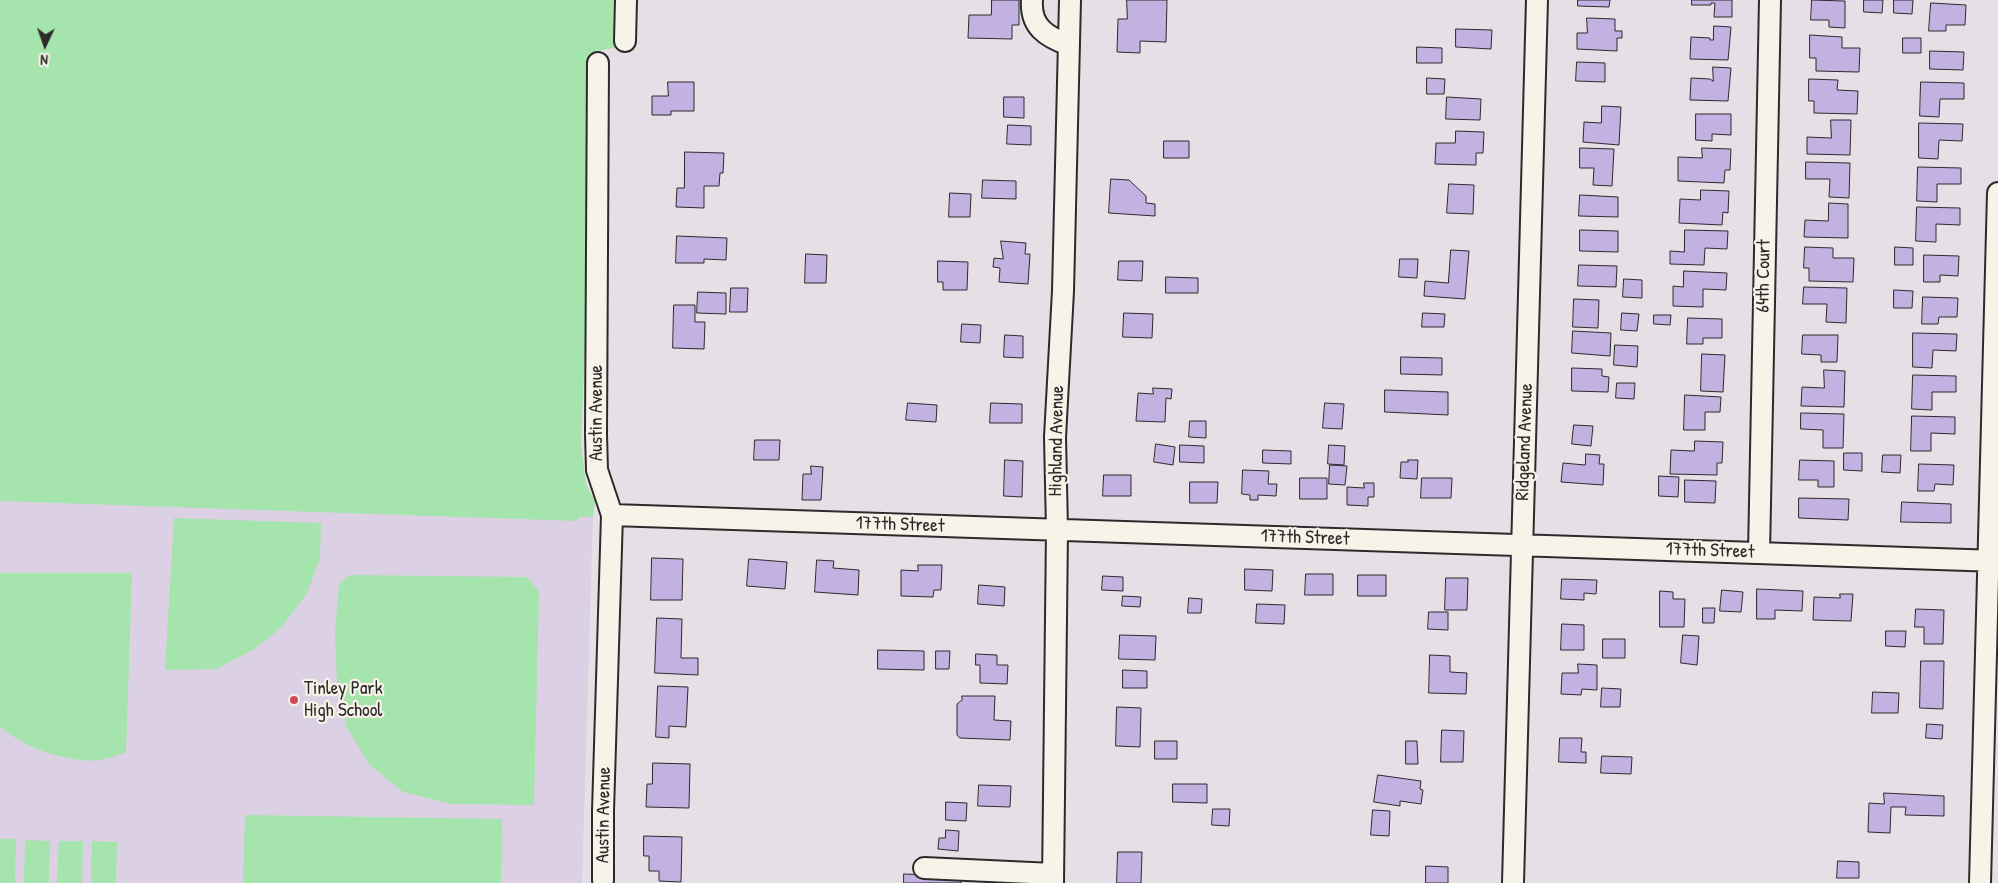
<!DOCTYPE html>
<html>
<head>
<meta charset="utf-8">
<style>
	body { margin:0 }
	#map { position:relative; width:1998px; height:883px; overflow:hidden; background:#e7dfe6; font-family:"Patrick Hand",sans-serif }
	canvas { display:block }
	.north { position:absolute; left:20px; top:20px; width:50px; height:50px; -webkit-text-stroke:4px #f7f3e8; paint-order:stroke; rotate:183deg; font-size:14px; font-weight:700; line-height:20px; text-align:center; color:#2b2b2b }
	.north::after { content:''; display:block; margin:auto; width:18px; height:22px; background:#2b2b2b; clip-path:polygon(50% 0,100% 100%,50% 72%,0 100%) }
</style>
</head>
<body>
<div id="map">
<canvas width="1998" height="883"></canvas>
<div class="north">N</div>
</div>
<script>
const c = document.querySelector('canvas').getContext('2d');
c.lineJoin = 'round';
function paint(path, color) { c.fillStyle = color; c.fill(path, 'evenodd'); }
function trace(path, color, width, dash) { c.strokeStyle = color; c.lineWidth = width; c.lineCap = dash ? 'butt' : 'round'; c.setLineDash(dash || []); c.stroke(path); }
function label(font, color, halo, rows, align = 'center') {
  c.font = font + ' "Patrick Hand",sans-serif'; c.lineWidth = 4.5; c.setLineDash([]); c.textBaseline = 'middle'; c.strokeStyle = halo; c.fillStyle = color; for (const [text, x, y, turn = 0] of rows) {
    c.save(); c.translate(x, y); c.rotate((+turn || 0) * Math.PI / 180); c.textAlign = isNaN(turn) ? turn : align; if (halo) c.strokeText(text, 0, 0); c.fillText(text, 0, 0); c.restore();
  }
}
const built = new Path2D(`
	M0 501 593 517 582 883H0Z`);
const green = new Path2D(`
	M0 0H620L619 47 597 51 581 445 586 484 595 501 593 517H578V521L0 501Z
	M174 518 321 523 320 558 307 593 282 627 253 650 216 669 165 670Z
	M0 573H132L126 752C118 755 109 758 100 760 71 764 21 747 0 726Z
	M349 575 527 577 539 591 534 805 451 804 403 792 369 764 346 726 337 683 335 634 339 584Z
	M245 815 502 819 501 883H243Z
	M0 839H16L15 883H0Z
	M25 840 50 841 49 883H24Z
	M59 841H83L82 883H57Z
	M92 841 117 842 116 883H91Z`);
const building = new Path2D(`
	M992 0H1019V25H1012V39L968 38 969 15H991Z
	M1127 0H1167L1166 42 1140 41V53L1117 52 1118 19H1127Z
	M1578 0H1610L1609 7 1578 6Z
	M1692 0H1732V17H1714L1715 3H1711V5H1692Z
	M1812 0 1845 1V28L1829 27V20H1811Z
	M1864 0H1883L1882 13 1864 12Z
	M1894 0H1913L1912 14 1894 13Z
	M1931 3 1966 5 1965 25H1946V31H1929Z
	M1587 18 1615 19V31H1622V38H1617V51L1577 49V33H1587Z
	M1714 26 1731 27 1728 60 1690 59 1691 37 1710 38V40H1713Z
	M1456 29 1492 30 1491 49 1456 47Z
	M1810 35 1842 37V48H1860L1859 72 1816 71V58H1810Z
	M1903 38H1921V53H1903Z
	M1417 47 1442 48V63H1417Z
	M1930 51 1964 52 1963 70 1930 69Z
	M1577 62 1605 63V82L1576 81Z
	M1713 67 1731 68 1728 101 1690 100 1691 78 1710 79 1713 81Z
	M1427 78 1445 79 1444 94H1427Z
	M1809 79 1838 80 1837 90 1858 91 1857 114 1814 113V101H1809Z
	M668 82H694V111H671V115H652V96H668Z
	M1921 82 1964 83V99H1940L1939 117 1920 116Z
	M1004 97H1024V118L1004 117Z
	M1447 97 1481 99 1480 120 1446 119Z
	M1602 106 1621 107 1619 145 1583 142 1584 122 1601 123Z
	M1696 114H1731V135L1712 134V141L1696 140Z
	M1831 120H1851L1850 155 1807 154V137L1831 138Z
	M1919 123 1963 124 1962 141 1939 140 1938 159 1919 158Z
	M1008 125 1031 126V145L1007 144Z
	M1456 131 1484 132 1483 153H1476V165L1435 164 1436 143H1455Z
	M1164 141H1189V158H1164Z
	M1580 148 1614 149 1612 186 1593 185 1594 168H1580Z
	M1702 148 1731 149 1730 170H1725L1724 183 1678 181V157L1702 158Z
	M685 152 724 153 723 173H720L719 186H704V208L676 207 677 188H684Z
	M1806 162 1850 163 1849 198 1829 197 1830 179H1806Z
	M1918 167 1961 168V184H1937V202L1917 201Z
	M1111 179 1129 180 1146 196V203L1155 204V216L1109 213Z
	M983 180 1016 181V199L982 198Z
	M1449 184 1474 185 1473 214 1447 213Z
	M1701 190 1729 191 1728 213 1723 212 1722 225 1679 223 1680 199 1700 200Z
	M950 193 971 194 970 217H949Z
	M1580 195 1618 197V217L1579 216Z
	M1829 203 1848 204V238L1804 237 1805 220 1828 221Z
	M1917 207 1960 208V225L1936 224V242L1916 241Z
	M1580 230 1618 231V252L1580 251Z
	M1685 230 1728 231 1727 249 1705 248 1704 265 1670 264V251L1684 252Z
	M677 236 727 238 726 260 704 259V263H676Z
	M1001 241 1026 243 1025 254H1030L1028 284 999 282 1000 268 993 267 994 258 1003 259Z
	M1805 247 1833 248V258H1854L1853 282 1809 281V268H1804Z
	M1895 247 1913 248V265H1895Z
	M1451 250 1469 251 1465 299 1424 296 1425 281 1448 283Z
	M806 254 827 255 826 283H805Z
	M1924 255 1959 256 1958 276 1940 275V282H1924Z
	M1400 259H1418L1417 278 1399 277Z
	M938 261 968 262 967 290H943V282H938Z
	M1119 261H1143L1142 281 1118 280Z
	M1579 265 1617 266 1616 287 1578 286Z
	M1684 271 1727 273 1726 290 1703 289V307L1673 306V286L1683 287Z
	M1166 277 1198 278V293H1166Z
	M1624 279 1642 280V298L1623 297Z
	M1804 287 1847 288 1846 323 1826 322 1827 304H1803Z
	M731 288H748L747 312H730Z
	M1894 290 1913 291 1912 308H1894Z
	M698 292 726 293V314L697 313Z
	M1923 297 1958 298 1957 317H1939L1938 324H1922Z
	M1574 299 1599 300 1598 328 1573 327Z
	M674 305H695V322H705L704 349 673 348Z
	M1124 313 1153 314 1152 338 1123 337Z
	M1423 313 1445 314 1444 327H1422Z
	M1622 313 1639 314 1637 331 1621 330Z
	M1654 315H1671L1670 325 1654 324Z
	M1688 318 1722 319V338H1703V344H1687Z
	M962 324 981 325 980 343 961 342Z
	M1573 331 1611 333 1610 356 1572 353Z
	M1913 333 1957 334 1956 351 1933 350 1932 368 1913 367Z
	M1005 335 1023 336V358L1004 357Z
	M1803 335H1838L1837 362H1821V355L1802 354Z
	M1615 345 1638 346 1637 367 1614 365Z
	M1702 354 1725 355 1723 392 1701 391Z
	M1401 357 1442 358V375L1401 374Z
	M1572 368 1602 369V376L1609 377 1608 392 1572 391Z
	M1824 370 1845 371 1844 407 1801 406 1802 387 1824 388Z
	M1913 375 1956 376V392H1932V410L1912 409Z
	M1617 383H1635L1634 399 1616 398Z
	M1153 388 1172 389 1171 399 1166 398 1165 422 1136 421 1138 393 1153 394Z
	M1385 390 1448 392V415L1385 412Z
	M1685 395 1721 397 1720 412H1705V430H1684Z
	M908 403 937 405 936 422 906 420Z
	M991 403 1022 404V423H990Z
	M1325 403 1344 404 1342 429 1323 428Z
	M1801 413 1844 414 1843 448H1823V430L1801 429Z
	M1912 416 1955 417V434L1931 433V451H1911Z
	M1190 421H1206V438L1189 437Z
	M1574 425 1593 426 1591 446 1572 444Z
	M755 440H780L779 460H754Z
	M1695 441 1723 442 1722 463H1717V475L1670 474 1671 450 1694 451Z
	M1156 444 1175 447 1173 465 1154 462Z
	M1180 445 1204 446V463L1180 462Z
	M1329 445 1345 446 1344 465 1328 464Z
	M1263 450 1291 451V464L1263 463Z
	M1844 453H1862V471L1844 470Z
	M1586 454 1600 455 1599 464H1604L1603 485 1561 482 1563 463 1585 465Z
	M1883 455H1901L1900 473 1882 472Z
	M1005 460 1023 461 1022 497 1004 496Z
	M1408 460H1418L1417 479 1400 478 1401 462H1408Z
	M1800 460 1834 461V487H1818V480H1799Z
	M1919 464 1954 465 1953 485 1935 484 1934 491H1918Z
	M1330 465 1347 466 1345 485 1329 484Z
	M811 466 823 467 821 500H802L803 474H811Z
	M1243 470 1269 471 1268 484H1277L1276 496 1258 495V500H1250V495L1242 494Z
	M1104 475H1131V496H1103Z
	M1659 476 1679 477 1678 497 1659 496Z
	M1300 478H1327V499H1300Z
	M1422 478H1452L1451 498H1421Z
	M1685 480 1716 481 1715 503 1685 502Z
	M1190 482H1218L1217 503H1190Z
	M1364 483H1374V497H1368V506L1347 505V487L1364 488Z
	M1799 498 1849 499 1848 520 1799 518Z
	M1902 502 1951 504V523L1901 522Z
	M652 558 683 559 682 600H651Z
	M749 559 787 562 785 589 747 586Z
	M817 560 834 561 833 568 859 570 858 595 815 592Z
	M918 565H942L941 590H934L933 597 901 596V570L918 571Z
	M1245 569 1273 570 1272 591 1245 590Z
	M1306 574H1333V595H1305Z
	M1358 575H1386V596H1358Z
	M1103 576 1123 577V591L1102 590Z
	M1446 578H1468L1467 610H1445Z
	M1562 579 1597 580 1596 594 1584 593V600L1561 599Z
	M979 585 1005 587 1004 606 978 604Z
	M1757 589 1803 591 1802 611 1775 610V619H1757Z
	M1722 590 1743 592 1741 612 1720 611Z
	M1660 591 1673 592V599H1685L1684 627H1660Z
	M1840 594H1853L1851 621 1813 620 1814 597 1840 598Z
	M1123 596 1141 597 1140 607 1122 606Z
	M1189 598 1202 599 1201 613H1188Z
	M1257 604 1285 605 1284 624 1256 623Z
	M1703 608H1715L1714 623H1703Z
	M1916 609 1944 610 1943 644H1924V627H1915Z
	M1429 612H1448V630L1428 629Z
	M657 618 682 619 681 658H698V675L655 673Z
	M1562 624 1584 625V650H1561Z
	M1886 631H1906L1905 647 1886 646Z
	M1120 635 1156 636 1155 660 1119 659Z
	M1683 635 1699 636 1697 665 1681 663Z
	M1603 639H1625V658H1603Z
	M878 650 924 651V670L878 669Z
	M936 651H950L949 669H936Z
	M976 654 997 655V665H1008L1007 684 980 683V665H976Z
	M1430 655 1450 656V672L1467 673 1466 694 1429 693Z
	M1921 661H1944L1943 709 1920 708Z
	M1578 664 1597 665V690L1582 689 1581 695 1561 694 1562 673H1578Z
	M1123 670 1147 671V688H1123Z
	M658 686 688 687 686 727 669 726V738L656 737Z
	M1602 688 1621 689 1620 707H1601Z
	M1873 692 1899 693 1898 713H1872Z
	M962 696H995L994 720 1011 721 1010 740 960 738 957 735V704L962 700Z
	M1117 707 1141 708 1140 747 1116 746Z
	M1927 724 1943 725 1942 739 1926 738Z
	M1442 730 1464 731 1463 762H1441Z
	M1560 738H1582L1581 752H1586V763L1559 762Z
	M1155 741H1177V759H1155Z
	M1406 741H1417L1418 764H1406Z
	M1602 756 1632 757 1631 774 1601 773Z
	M653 763 690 764 689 808 646 807 647 784H652Z
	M1378 775 1421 781 1420 789 1423 790 1421 804 1400 801V806L1374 802Z
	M1173 784H1207V803L1173 802Z
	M979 785 1011 786 1010 807 978 806Z
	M1884 793 1944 796V816L1905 815 1906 807H1891L1890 833 1868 832 1869 803 1884 804Z
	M946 802 967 803 966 821 946 820Z
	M1213 809H1230L1229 826 1212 825Z
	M1373 810 1390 811 1389 836 1371 835Z
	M946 830 959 831 958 851 938 849 939 838H945Z
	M644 836 682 837 681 882 659 881V871H649V856H644Z
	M1118 852H1142L1141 883H1117Z
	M1838 861 1859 862V878H1837Z
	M1426 866 1448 867V883H1426Z
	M904 874 961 876V883H904Z`);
const minor = new Path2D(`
	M1032 0C1030 27 1047 37 1069 45
	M625 41 626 0
	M598 63 596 434 597 470 612 515 603 811V880
	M612 515 1998 561
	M1759 553 1770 0
	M924 868 1053 874
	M1053 883 1057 530 1055 437 1063 291 1070 0
	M1513 883 1537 0
	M1980 883 1998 193`);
const markers = [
	[294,700,5,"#d1495b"]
];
const streetNames = [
	["64th Court",1764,276,-89],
	["Austin Avenue",597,413,-90],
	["Highland Avenue",1057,441,-89],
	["Ridgeland Avenue",1525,442,-88],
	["177th Street",900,525,2],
	["177th Street",1305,538,2],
	["177th Street",1710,551,2],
	["Austin Avenue",604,815,-89]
];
const poiNames = [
	["Tinley Park",304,689],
	["High School",304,711]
];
paint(built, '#dcd1e4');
paint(green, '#a5e4ac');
paint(building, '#c2b1e1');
trace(building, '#2b2b2b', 1);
trace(minor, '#2b2b2b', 24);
trace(minor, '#f7f3e8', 20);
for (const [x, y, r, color] of markers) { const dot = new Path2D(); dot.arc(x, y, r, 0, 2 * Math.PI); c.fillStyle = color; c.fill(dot); trace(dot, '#f7f3e8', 2); }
label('19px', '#2b2b2b', '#f7f3e8', streetNames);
label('19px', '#2b2b2b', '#f7f3e8', poiNames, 'left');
</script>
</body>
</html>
